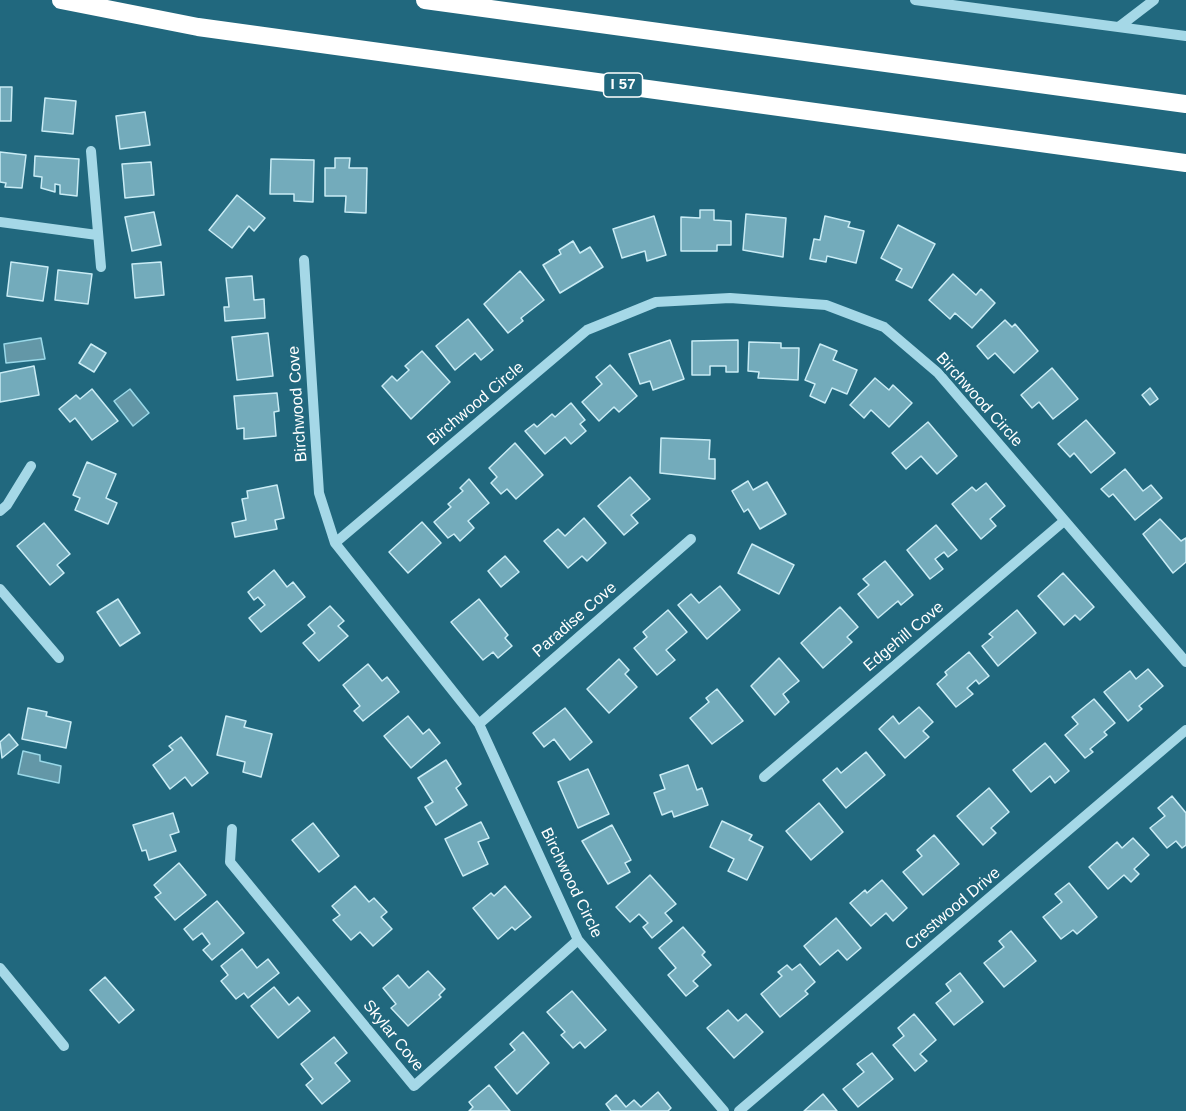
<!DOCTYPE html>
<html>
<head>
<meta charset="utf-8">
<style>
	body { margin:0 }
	canvas { display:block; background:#21687e }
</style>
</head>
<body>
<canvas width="1186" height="1111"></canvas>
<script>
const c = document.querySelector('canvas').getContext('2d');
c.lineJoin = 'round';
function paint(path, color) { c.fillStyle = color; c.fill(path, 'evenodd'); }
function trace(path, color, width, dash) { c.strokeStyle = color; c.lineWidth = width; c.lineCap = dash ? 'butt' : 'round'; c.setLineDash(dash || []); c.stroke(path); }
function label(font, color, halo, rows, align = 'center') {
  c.font = font + ' Helvetica,sans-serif'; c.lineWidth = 6; c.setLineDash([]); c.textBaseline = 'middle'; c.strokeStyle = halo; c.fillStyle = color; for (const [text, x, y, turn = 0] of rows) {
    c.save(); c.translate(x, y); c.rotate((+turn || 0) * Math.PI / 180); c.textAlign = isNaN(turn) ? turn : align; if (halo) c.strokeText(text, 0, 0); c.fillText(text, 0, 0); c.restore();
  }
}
const water = new Path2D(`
	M41 338 45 359 6 363 4 344Z
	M130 389 149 413 133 426 114 401Z
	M23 751 40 755V761L61 766 59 783 18 774Z`);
const building = new Path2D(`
	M0 87H12L11 121H0Z
	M45 98 76 101 73 134 42 131Z
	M145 112 150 145 120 149 116 116Z
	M0 152 26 155 22 188 5 187 6 183 0 182Z
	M35 156 79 159 77 196 60 194V185L55 184V192L41 188 42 177 34 176Z
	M335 158H350L349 168H367L366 213 345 212 346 196H325V168H335Z
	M271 159 314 160 313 202 294 201V194H270Z
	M151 162 154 195 125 198 122 164Z
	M237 195 265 218 254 231 249 226 232 248 209 230Z
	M700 210H714V220L731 221V245H717V251H681V217L700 218Z
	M154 212 161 245 132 251 125 217Z
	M746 214 786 218 783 257 743 250Z
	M654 216 666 255 647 261 645 251 622 258 613 229Z
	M825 216 850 222 848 227 864 231 856 263 827 256 826 262 810 259 814 239 820 240Z
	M898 225 935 244 912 288 896 280 902 269 881 258Z
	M573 241 580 253 590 247 603 267 560 293 543 265 561 254 559 250Z
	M11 262 48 267 43 301 7 296Z
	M161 262 164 295 135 298 132 264Z
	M58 270 92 274 88 304 55 300Z
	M520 271 544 300 521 318 523 321 508 333 484 304Z
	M953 274 976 295 981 289 995 303 972 328 955 313 950 319 929 300Z
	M252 276 254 300 264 299 265 318 225 321 224 307H229L226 278Z
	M468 319 493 350 481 360 475 353 455 370 436 346Z
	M1005 320 1012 327 1015 324 1038 351 1014 373 995 353 988 359 977 346Z
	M268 333 273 376 237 380 232 337Z
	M670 340 684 379 653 390 650 381 640 384 629 354Z
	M738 340V372H726V366H710V375H692V341Z
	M749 342 781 343V348H799L798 380 758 378 759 372 748 371Z
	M91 344 106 353 94 372 79 363Z
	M820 344 837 351 833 360 857 370 847 394 832 388 825 403 810 396 815 384 805 380Z
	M422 351 450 382 411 419 382 386 392 376 397 381 409 370 405 366Z
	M610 365 637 396 619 412 614 407 599 421 582 402 602 384 596 377Z
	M34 366 39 395 0 402V373Z
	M1052 368 1078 399 1053 419 1039 402 1032 408 1021 395Z
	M875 378 889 390 893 385 912 403 889 427 871 410 864 418 850 405Z
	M1150 388 1158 399 1150 405 1142 395Z
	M92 389 118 421 92 440 75 418 70 422 59 409 76 395 80 399Z
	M277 393 279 411 274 412 276 436 244 439V428L237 429 234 396Z
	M571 403 585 420 580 424 586 431 571 444 565 437 545 454 525 431 534 424 537 427 552 414 555 417Z
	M1086 420 1115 453 1091 473 1074 453 1070 457 1058 444Z
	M928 422 957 456 937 474 921 456 906 469 892 453Z
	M661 438 710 440 709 459H715V479L660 473Z
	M515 443 543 475 516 499 507 489 501 494 491 483 497 477 489 468Z
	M87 462 116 474 106 498 117 503 108 524 75 510 80 498 73 495Z
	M1125 469 1143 491 1151 485 1162 498 1135 520 1113 494 1109 497 1101 489Z
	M630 477 650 499 631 515 638 523 624 535 598 506Z
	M469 479 489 503 468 521 474 528 460 541 454 534 448 538 434 522 451 507 448 504 463 491 460 488Z
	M748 481 753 490 767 482 786 514 760 529 748 509 744 512 732 491Z
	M986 483 1005 506 990 519 996 526 981 539 952 504 972 487 976 491Z
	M277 485 284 518 275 520 277 529 235 537 232 523 246 520 242 499 248 498 247 491Z
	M584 518 606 543 587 561 582 556 568 568 544 541 558 529 565 536Z
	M1160 519 1181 541 1186 538V562L1173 573 1143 534Z
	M422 522 441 543 408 573 389 552Z
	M44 523 70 554 57 565 64 573 50 585 17 546Z
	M936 525 957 550 948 557 944 552 935 559 943 569 930 579 907 550Z
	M752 544 794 565 779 594 738 573Z
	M505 556 519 572 501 587 488 571Z
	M885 561 913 595 901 605 898 601 878 618 858 594 869 585 863 579Z
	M274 570 287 587 293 582 305 597 261 632 249 618 265 605 258 597 254 600 248 592Z
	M1063 573 1094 607 1080 620 1075 615 1064 625 1038 596Z
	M720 586 740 610 707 639 678 605 691 594 699 603Z
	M118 599 140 633 120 646 97 612Z
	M479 599 508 635 505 638 512 646 498 658 493 652 483 660 451 622Z
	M330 606 344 621 338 626 348 636 319 661 303 643 315 633 308 625Z
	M840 607 858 627 847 637 852 642 823 668 801 643Z
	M668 610 687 632 666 650 675 660 657 675 634 648 647 637 643 632Z
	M1017 610 1036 633 998 666 982 646 993 637 989 634Z
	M969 652 989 676 979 684 976 680 967 688 973 694 956 707 937 684 947 675 945 672Z
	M779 658 799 681 783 694 789 702 775 715 751 686Z
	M619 659 629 670 625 674 637 687 609 713 587 689Z
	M368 664 382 681 387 677 399 692 363 721 354 711 360 706 343 685Z
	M1148 669 1163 686 1139 706 1142 709 1128 721 1104 692 1130 671 1136 679Z
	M717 689 743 721 712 744 690 718 709 702 706 698Z
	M1094 699 1115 723 1104 732 1107 735 1090 749 1093 752 1085 758 1065 735 1078 724 1072 717Z
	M919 707 933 722 923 731 929 737 905 758 879 729 893 716 899 724Z
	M28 708 47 712 46 716 71 722 66 748 22 739Z
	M565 708 592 742 570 760 554 739 544 747 533 733Z
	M226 716 246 721 244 727 272 734 261 777 243 772 245 762 217 755Z
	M408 716 423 734 429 729 440 743 411 768 384 736Z
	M9 734 18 745 2 758 0 742Z
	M181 737 208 773 192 786 185 777 170 789 153 765 173 750 169 746Z
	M1045 743 1069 771 1055 783 1050 776 1031 792 1013 770Z
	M866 752 885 775 846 808 823 780 837 768 841 773Z
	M446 760 461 784 456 788 467 805 436 825 425 807 433 802 418 778Z
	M688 765 697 790 702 788 708 805 674 817 672 811 662 815 654 793 665 789 660 775Z
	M588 769 609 814 578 828 558 782Z
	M989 788 1009 812 991 828 996 833 983 845 957 816Z
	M1172 796 1186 813V845L1182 848 1176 841 1167 848 1150 828 1165 816 1158 808Z
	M819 803 843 832 811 860 786 831Z
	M173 813 179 832 170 835 176 851 149 860 146 850 142 851 133 825Z
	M722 821 752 835 749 840 763 847 747 880 728 871 734 859 710 847Z
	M481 822 489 838 478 842 488 864 463 876 445 839Z
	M313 823 339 856 319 872 292 840Z
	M612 825 631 860 625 863 630 872 608 884 582 841Z
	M934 835 959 864 923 895 903 872 922 856 917 850Z
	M1133 838 1149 855 1134 869 1139 874 1131 882 1124 875 1108 889 1089 867 1117 842 1122 848Z
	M179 863 206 895 175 920 155 897 161 893 154 885Z
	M650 875 676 904 665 913 672 921 652 938 643 927 648 923 639 914 630 922 616 907Z
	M882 880 907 908 893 921 886 913 871 926 850 903 865 890 867 893Z
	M1069 883 1097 917 1077 934 1073 930 1061 939 1043 917 1062 902 1055 894Z
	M355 886 369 902 374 898 387 912 381 917 392 929 373 946 360 932 351 940 333 920 340 915 332 906Z
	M505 886 531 917 515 930 512 927 498 939 473 908 491 893 494 896Z
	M217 901 244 933 212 960 203 950 210 944 202 933 193 940 184 929Z
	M836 918 861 948 847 960 838 950 820 965 804 946Z
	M683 927 705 952 702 955 711 965 693 981 698 986 686 996 668 975 676 968 659 948Z
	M1011 931 1036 961 1004 987 984 963 1004 947 999 941Z
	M242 949 257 968 268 959 279 973 248 998 244 993 236 999 221 981 228 975 221 966Z
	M800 964 815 982 805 991 808 994 780 1017 761 994 782 976 778 972 787 965 792 970Z
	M428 971 445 989 439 995 441 997 408 1026 391 1008 396 1004 383 988 398 975 409 988Z
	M960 973 983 1002 954 1025 936 1003 951 991 946 984Z
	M105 977 134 1010 119 1023 90 990Z
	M274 987 289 1005 298 997 310 1011 278 1038 251 1006Z
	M572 991 606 1030 585 1048 580 1042 573 1048 561 1035 565 1032 547 1012Z
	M728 1010 738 1021 746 1014 763 1032 734 1058 707 1028Z
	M914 1014 936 1040 920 1054 927 1061 915 1071 893 1045 904 1036 898 1028Z
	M523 1032 549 1063 517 1094 495 1067 515 1050 510 1044Z
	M334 1037 347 1053 335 1063 350 1081 322 1104 306 1085 313 1079 301 1064Z
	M872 1053 893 1079 858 1107 843 1089 864 1072 857 1064Z
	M489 1085 510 1111H469L473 1107 469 1102Z
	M658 1092 671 1108 668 1111H611L606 1104 616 1095 626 1107 634 1100 641 1107Z
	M823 1094 837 1111H804Z`);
const minor = new Path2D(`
	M915 0 1186 36
	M1120 26 1154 0
	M91 151 101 267
	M0 222 97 235
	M304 260 319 493 335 543
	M0 511 7 505 31 466
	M0 589 59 658
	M479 724 691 539
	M764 777 1064 521
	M232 829 230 862 414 1086 578 940
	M0 968 64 1046
	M724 1111 578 940 479 724 335 543 587 330 656 302 730 298 826 305 884 327 938 373 1186 662
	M739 1111 1186 730`);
const highway = new Path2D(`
	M61 0 198 27 1186 163
	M425 0 1186 104`);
const shields = [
	[623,85,39]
];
const shieldNames = [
	["I 57",623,85]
];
const streetNames = [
	["Birchwood Circle",979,400,48],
	["Birchwood Cove",298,404,-94],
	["Birchwood Circle",476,404,-40],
	["Paradise Cove",575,620,-41],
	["Edgehill Cove",904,637,-40],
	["Birchwood Circle",571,883,64],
	["Crestwood Drive",953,909,-40],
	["Skylar Cove",393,1036,51]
];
paint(water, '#6397a7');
trace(water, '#99d8e8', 1.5);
paint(building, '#73abbb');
trace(building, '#c9ecf5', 1.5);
trace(minor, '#a5d8e7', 10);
trace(highway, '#fff', 18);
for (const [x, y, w] of shields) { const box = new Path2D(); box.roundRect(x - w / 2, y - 12, w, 24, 4.5); c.fillStyle = '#21687e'; c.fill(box); trace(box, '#fff', 1.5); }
label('bold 15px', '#fff', null, shieldNames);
label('16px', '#fff', '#21687e', streetNames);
</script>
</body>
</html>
